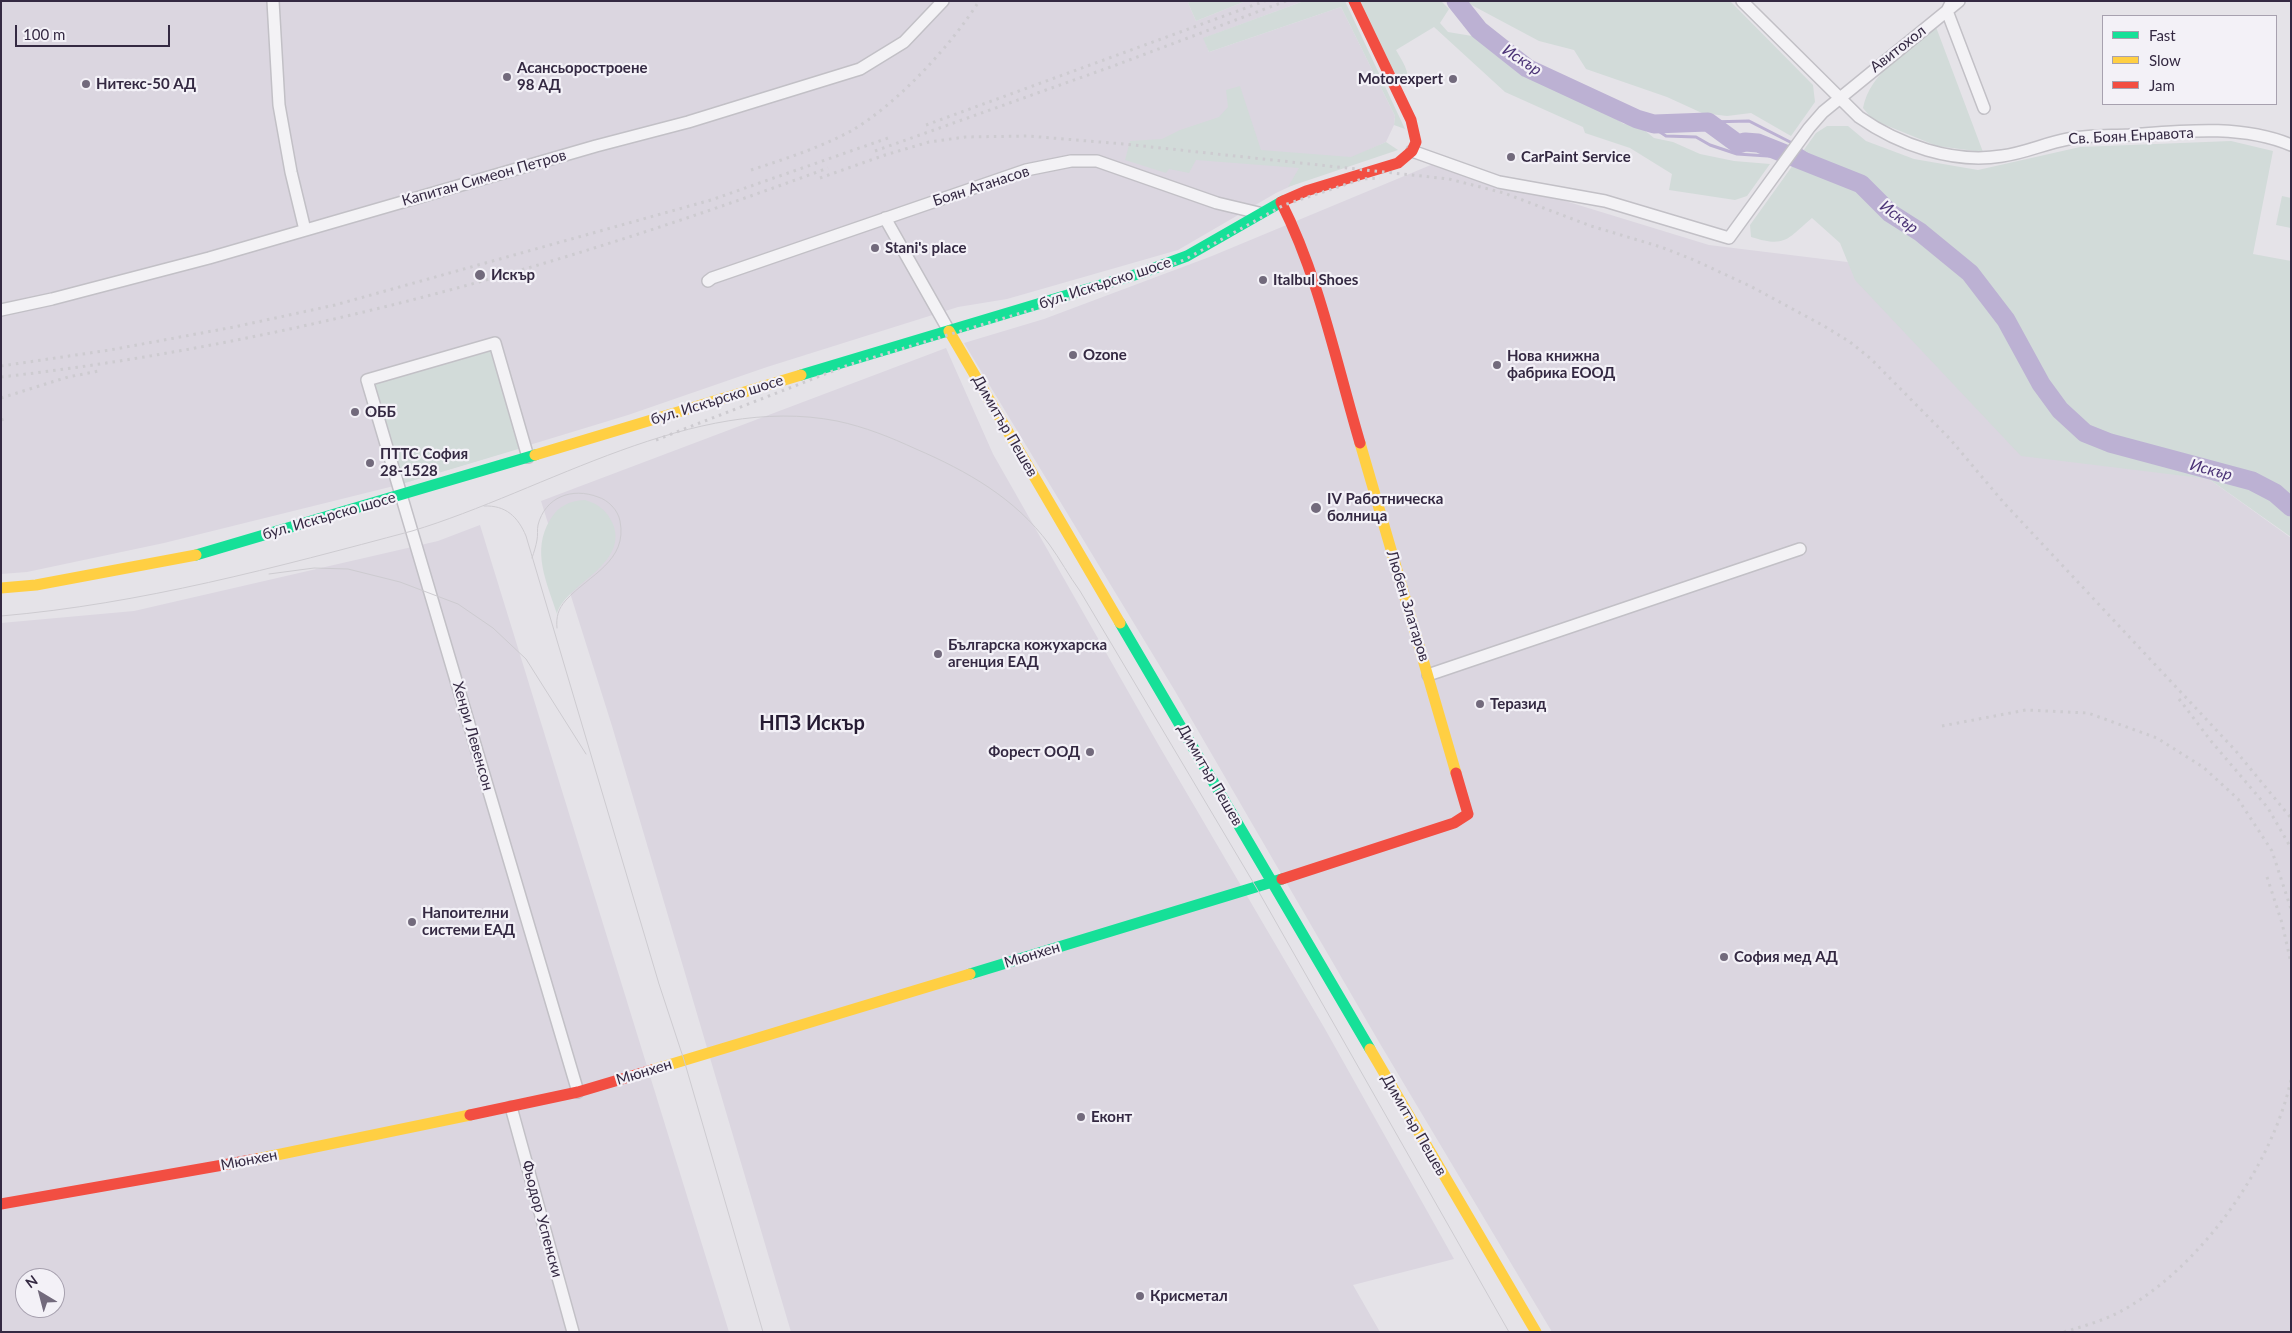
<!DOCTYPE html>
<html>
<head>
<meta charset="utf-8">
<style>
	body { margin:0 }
	#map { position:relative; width:2292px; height:1333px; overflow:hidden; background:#e5e3e8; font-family:Lato,sans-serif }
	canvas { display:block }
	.frame { position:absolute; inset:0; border:2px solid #342942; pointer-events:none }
	.legend { position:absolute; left:2102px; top:15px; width:175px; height:90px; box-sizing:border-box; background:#f3f1f7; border:1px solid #a7a1af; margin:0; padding:6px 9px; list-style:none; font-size:15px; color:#342942 }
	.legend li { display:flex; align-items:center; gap:10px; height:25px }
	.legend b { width:25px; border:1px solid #a7a1af }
	.north { position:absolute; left:15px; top:1268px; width:50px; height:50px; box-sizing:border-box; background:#f3f1f7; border:1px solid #a7a1af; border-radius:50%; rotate:323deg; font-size:14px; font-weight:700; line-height:20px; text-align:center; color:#342942 }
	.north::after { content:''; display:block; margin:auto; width:18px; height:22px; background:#726a7c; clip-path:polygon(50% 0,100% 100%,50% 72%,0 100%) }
	.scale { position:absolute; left:15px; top:25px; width:155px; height:22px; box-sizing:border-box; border:2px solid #342942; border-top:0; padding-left:6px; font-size:15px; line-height:18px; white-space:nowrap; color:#342942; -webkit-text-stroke:4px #f3f1f7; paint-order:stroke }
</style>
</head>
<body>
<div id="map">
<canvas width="2292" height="1333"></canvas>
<div class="frame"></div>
<ul class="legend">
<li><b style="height:6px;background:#16e098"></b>Fast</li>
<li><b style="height:6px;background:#ffcf43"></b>Slow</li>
<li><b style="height:6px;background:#f24e42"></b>Jam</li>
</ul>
<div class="north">N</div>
<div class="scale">100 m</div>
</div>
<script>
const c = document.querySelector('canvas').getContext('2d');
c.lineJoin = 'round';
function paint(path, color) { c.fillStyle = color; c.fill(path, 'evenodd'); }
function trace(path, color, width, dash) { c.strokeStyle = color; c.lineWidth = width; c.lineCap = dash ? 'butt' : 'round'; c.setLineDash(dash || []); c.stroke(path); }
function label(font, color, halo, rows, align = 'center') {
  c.font = font + ' Lato,sans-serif'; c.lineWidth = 4.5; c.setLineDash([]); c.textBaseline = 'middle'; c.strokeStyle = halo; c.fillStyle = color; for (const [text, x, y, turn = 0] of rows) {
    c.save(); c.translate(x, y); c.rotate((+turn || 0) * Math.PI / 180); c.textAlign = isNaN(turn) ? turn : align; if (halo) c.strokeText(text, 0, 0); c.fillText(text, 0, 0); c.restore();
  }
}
const built = new Path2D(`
	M1 1H1191L1188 3 1196 21 1246 1H1304L1204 38 1209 52 1341 7 1395 116 1394 125 1386 142 1276 193 1178 250 1007 299 958 307 767 367 628 415 398 485 164 543 27 572 1 574Z
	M1438 162 1709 245 1888 267 2148 470 2209 479 2291 538V1332H1552L1379 1042 1175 691 964 343 1044 319 1212 256Z
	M946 348 993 454 1158 744 1325 1029 1454 1259 1353 1285 1380 1332H791L612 726 541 501Z
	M480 525 729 1332H1V623L134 611 438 541ZM25 1278H55V1308H25Z`);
const green = new Path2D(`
	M1191 1H1246L1196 21 1188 3Z
	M1304 1H1345L1405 129 1394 125 1395 116 1341 7 1209 52 1203 38Z
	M1358 1H1441L1449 9 1440 23 1448 32 1472 36 1517 68 1602 110 1624 124 1638 125 1654 138 1673 142 1700 154 1734 161 1770 164 1747 196 1735 200 1669 190 1672 174 1630 148 1585 133 1583 127 1505 92 1434 27 1396 50C1402 61 1413 75 1405 87L1399 84Z
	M1464 1H1730L1813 85 1815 102 1791 136 1751 113 1727 116 1702 113 1667 97 1586 69 1574 50 1539 41Z
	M1936 27 1983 152 1937 146 1873 120 1863 108C1870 72 1909 49 1936 27Z
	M1240 86 1261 150 1351 157 1386 142 1398 150 1288 187 1299 168 1196 160 1189 173 1169 169 1166 173 1125 160 1130 141 1162 139 1180 130 1219 117 1228 107 1226 90Z
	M1827 126H1848L1866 141 1914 159 1978 170 2080 147 2231 141 2273 151 2253 254 2291 261V537L2209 479 2021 456 1855 280 1840 243 1812 218C1787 239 1786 248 1751 237L1750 225 1816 133Z
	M2282 196 2291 198V228L2276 225Z
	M495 343 525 447 398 485 367 380Z
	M585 500C599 504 607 511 613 524 629 565 564 585 557 614 547 583 531 551 550 520 558 506 569 501 585 500Z`);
const stream = new Path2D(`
	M1643 121 1666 136 1696 137 1710 145 1737 154 1783 157
	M1708 122 1749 121 1794 144
	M1798 148 1833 172`);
const river = new Path2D(`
	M1456 1 1479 30 1527 68 1637 119 1654 124 1708 122 1738 144 1745 142 1758 143 1861 184 1890 213 1920 232 1970 273 2006 320 2041 384 2060 410 2085 433 2110 443 2252 481 2275 493 2291 507`);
const street = new Path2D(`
	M273 1 279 105 291 172 305 230
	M1742 1 1859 117C1899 145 1953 164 2002 156 2025 153 2046 143 2068 139 2088 135 2109 136 2129 135 2182 131 2241 124 2291 145
	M1950 5 1947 11 1984 108
	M1412 151 1499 182 1605 201 1729 238 1809 128 1823 112 1959 1
	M885 218 949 331
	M708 281 712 278 1026 170 1071 161H1097L1217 203 1259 213
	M1 310 52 299 209 258 596 146 688 122 860 69 904 42 943 1
	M528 457 495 343 367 380 578 1092
	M1428 675 1800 549
	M511 1107 573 1332`);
const fast = new Path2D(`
	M801 375 1141 273 1187 256 1283 201
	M196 555 535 455
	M1120 623 1370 1049
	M970 974 1282 879`);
const slow = new Path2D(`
	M949 331 1120 623
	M1360 443 1456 773
	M535 455 801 375
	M1 588 36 585 196 555
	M1370 1049 1536 1332
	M652 1070 970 974
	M257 1159 470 1115`);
const jam = new Path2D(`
	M1283 201 1306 191 1398 163 1412 151 1416 142 1411 120 1354 1
	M1281 202C1319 277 1336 362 1360 443
	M1282 879 1454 823 1468 814 1456 773
	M470 1115 578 1092 652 1070
	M1 1204 257 1159`);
const tram = new Path2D(`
	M484 506C506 505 518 517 526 536L659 984 684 1060 763 1332
	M532 558C534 552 536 546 537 540 538 535 537 530 538 525 545 497 572 487 598 497 608 500 618 510 620 521 628 561 589 575 566 600 558 609 556 617 557 628
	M269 574 314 568 348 569 400 582 458 604 493 628 526 659 586 754
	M1 616C141 604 277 567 412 531 545 491 694 393 837 421 865 427 890 437 916 449 967 471 1015 498 1049 544 1060 559 1069 576 1080 591L1256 887 1509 1332`);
const rail = new Path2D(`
	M926 125 1265 1
	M875 151 1116 65 1286 1
	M751 170C785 159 819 148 851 131 896 105 951 46 979 1
	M820 178 885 155 929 142 965 137 1028 136 1124 144 1449 179 1504 193 1591 226 1661 247 1694 260 1752 287 1824 326 1850 342 1871 359 1950 439 2004 503 2235 750 2291 818
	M1 366 110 350 234 327 335 305 711 200 888 138
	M1 377C285 345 561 267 828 168
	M1 398 68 377 99 371
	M1 420 5 419
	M656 440 851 364 1141 277 1184 260 1284 205 1362 179 1380 178
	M2179 699 2211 741 2268 808 2291 848
	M1942 726 2026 710 2088 713 2157 738 2203 767 2238 799 2272 851 2291 909
	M2267 877 2282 923 2291 963
	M2064 1332C2084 1326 2106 1320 2125 1309 2202 1265 2272 1166 2291 1080`);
const markers = [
	[507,77,5,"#726a7c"],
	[1453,79,5,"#726a7c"],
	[86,84,5,"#726a7c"],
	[1511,157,5,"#726a7c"],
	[875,248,5,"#726a7c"],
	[480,275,6,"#726a7c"],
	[1263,280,5,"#726a7c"],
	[1073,355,5,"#726a7c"],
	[1497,365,5,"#726a7c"],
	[355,412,5,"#726a7c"],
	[370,463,5,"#726a7c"],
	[1316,508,6,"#726a7c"],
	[938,654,5,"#726a7c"],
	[1480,704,5,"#726a7c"],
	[1090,752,5,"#726a7c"],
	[412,922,5,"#726a7c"],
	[1724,957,5,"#726a7c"],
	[1081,1117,5,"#726a7c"],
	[1140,1296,5,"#726a7c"]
];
const streetNames = [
	["Авитохол",1898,49,-38],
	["Св. Боян Енравота",2131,136,-3],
	["Капитан Симеон Петров",484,178,-16],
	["Боян Атанасов",981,186,-18],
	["бул. Искърско шосе",1105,283,-18],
	["бул. Искърско шосе",717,400,-17],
	["Димитър Пешев",1005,426,60],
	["бул. Искърско шосе",329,516,-16],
	["Любен Златаров",1408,606,73],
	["Хенри Левенсон",473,736,74],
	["Димитър Пешев",1210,775,60],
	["Мюнхен",1032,955,-17],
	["Мюнхен",644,1072,-17],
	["Димитър Пешев",1414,1125,60],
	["Мюнхен",249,1160,-11],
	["Фьодор Успенски",542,1219,75]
];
const poiNames = [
	["Асансьоростроене",517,68],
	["98 АД",517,85],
	["Motorexpert",1443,79,"right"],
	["Нитекс-50 АД",96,84],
	["CarPaint Service",1521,157],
	["Stani's place",885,248],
	["Искър",491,275],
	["Italbul Shoes",1273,280],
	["Ozone",1083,355],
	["Нова книжна",1507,356],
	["фабрика ЕООД",1507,373],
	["ОББ",365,412],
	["ПТТС София",380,454],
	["28-1528",380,471],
	["IV Работническа",1327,499],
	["болница",1327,516],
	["Българска кожухарска",948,645],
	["агенция ЕАД",948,662],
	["Теразид",1490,704],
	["Форест ООД",1080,752,"right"],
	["Напоителни",422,913],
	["системи ЕАД",422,930],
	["София мед АД",1734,957],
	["Еконт",1091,1117],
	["Крисметал",1150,1296]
];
const waterNames = [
	["Искър",1522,60,33],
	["Искър",1899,217,37],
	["Искър",2211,470,15]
];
const districtNames = [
	["НПЗ Искър",812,724]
];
paint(built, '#dbd6e0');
paint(green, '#d2dbd9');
trace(stream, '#bcb1d3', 3);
trace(river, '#bcb1d3', 19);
trace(street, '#c2c0c6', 14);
trace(street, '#f3f2f5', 11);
trace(fast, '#16e098', 11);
trace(slow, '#ffcf43', 11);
trace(jam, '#f24e42', 11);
trace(tram, '#cdcbd0', 1);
trace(rail, '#cdcbd0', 3, [2.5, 5]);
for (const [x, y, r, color] of markers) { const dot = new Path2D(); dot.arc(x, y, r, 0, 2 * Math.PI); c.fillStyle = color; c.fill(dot); trace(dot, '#f3f1f7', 2); }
label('15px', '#342942', '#f3f1f7', streetNames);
label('bold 15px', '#342942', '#f3f1f7', poiNames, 'left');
label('italic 16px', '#4b3376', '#f3f1f7', waterNames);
label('bold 20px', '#261b33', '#f3f1f7', districtNames);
</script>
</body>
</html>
